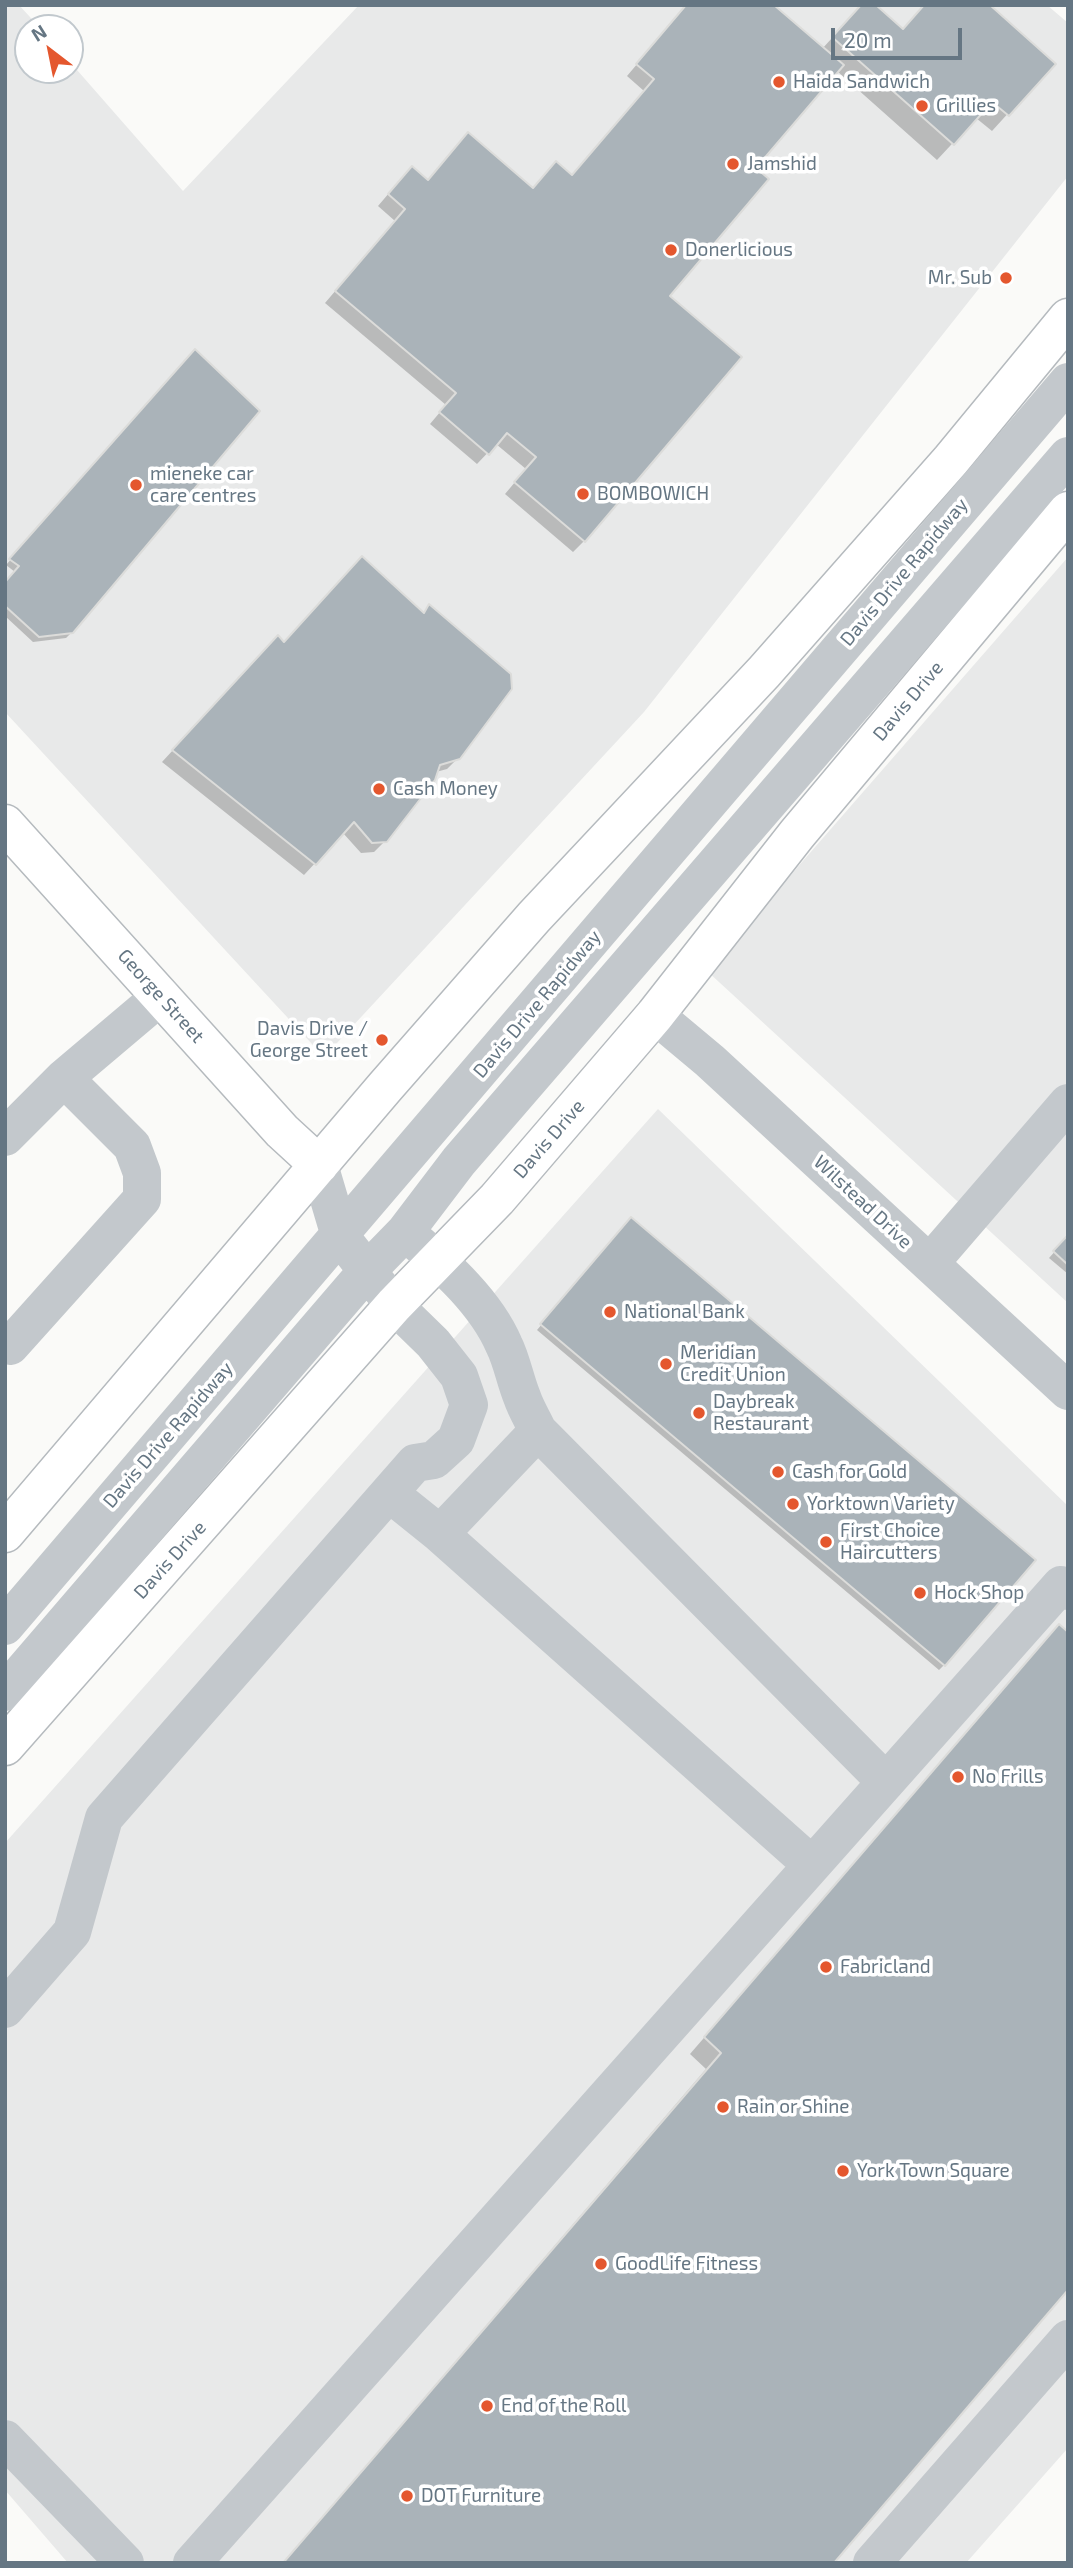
<!DOCTYPE html>
<html>
<head>
<meta charset="utf-8">
<style>
	body { margin:0 }
	#map { position:relative; width:1073px; height:2568px; overflow:hidden; background:#fafaf8; font-family:"Exo 2",sans-serif }
	canvas { display:block }
	.frame { position:absolute; inset:0; border:7px solid #657683; pointer-events:none }
	.north { position:absolute; left:14px; top:14px; width:70px; height:70px; box-sizing:border-box; background:#fff; border:2px solid #c1c8cd; border-radius:50%; rotate:328deg; font-size:19px; font-weight:700; line-height:28px; text-align:center; color:#657683 }
	.north::after { content:''; display:block; margin:auto; width:24px; height:32px; background:#e4572e; clip-path:polygon(50% 0,100% 100%,50% 72%,0 100%) }
	.scale { position:absolute; left:831px; top:28px; width:131px; height:32px; box-sizing:border-box; border:4px solid #657683; border-top:0; padding-left:9px; font-size:21px; line-height:24px; white-space:nowrap; color:#657683; -webkit-text-stroke:5px #fff; paint-order:stroke }
</style>
</head>
<body>
<div id="map">
<canvas width="1073" height="2568"></canvas>
<div class="frame"></div>
<div class="north">N</div>
<div class="scale">20 m</div>
</div>
<script>
const c = document.querySelector('canvas').getContext('2d');
c.lineJoin = 'round';
function paint(path, color) { c.fillStyle = color; c.fill(path, 'evenodd'); }
function trace(path, color, width, dash) { c.strokeStyle = color; c.lineWidth = width; c.lineCap = dash ? 'butt' : 'round'; c.setLineDash(dash || []); c.stroke(path); }
function label(font, color, halo, rows, align = 'center') {
  c.font = font + ' "Exo 2",sans-serif'; c.lineWidth = 7; c.setLineDash([]); c.textBaseline = 'middle'; c.strokeStyle = halo; c.fillStyle = color; for (const [text, x, y, turn = 0] of rows) {
    c.save(); c.translate(x, y); c.rotate((+turn || 0) * Math.PI / 180); c.textAlign = isNaN(turn) ? turn : align; if (halo) c.strokeText(text, 0, 0); c.fillText(text, 0, 0); c.restore();
  }
}
const built = new Path2D(`
	M5 5H19L40 28H28V70H70V62L183 191 359 5H1047L1068 23V176L644 712 324 1057 5 712Z
	M1068 557V1303L707 971Z
	M658 1109 1068 1506V2448L966 2563H68L5 2490V1843Z`);
const shadow = new Path2D(`
	M687 5 822 49 852 16 902 31 1053 64 992 131 976 118 937 160 837 71 753 168 667 296 584 541 573 552 505 494 526 469 496 444 477 464 430 424 446 405 325 303 395 221 378 206 401 179 533 189 571 176 644 91 627 76Z
	M190 357 72 632 66 638 33 642 5 616V584L15 572 6 565Z
	M430 606 458 758 447 769 436 772 385 841 374 852 361 853 343 833 304 875 162 762 267 648 422 614Z
	M626 1225 944 1665 939 1670 537 1330Z
	M1068 1237V1274L1049 1258Z
	M1059 1627 832 2563H283L706 2069 690 2054Z`);
const building = new Path2D(`
	M686 5H774L844 65 756 168 769 179 670 296 742 357 585 542 514 482 536 457 507 433 489 455 439 412 456 393 335 291 405 209 388 194 412 166 428 180 468 132 533 188 556 161 572 175 654 79 636 64Z
	M861 5H876L903 29 924 5H990L1056 64 1009 116 992 102 954 145 832 37Z
	M195 349 260 411 73 633 39 637 5 606V582L19 566 9 559Z
	M362 556 424 613 429 604 511 674 512 689 460 759 440 765 435 780 387 842 372 843 354 822 316 865 172 750 278 635 284 642Z
	M631 1217 1036 1560 945 1666 540 1324Z
	M1068 1235V1265L1053 1251Z
	M1059 1624 1068 1632V2290L834 2563H283L721 2053 704 2037Z`);
const minor = new Path2D(`
	M655 1015 710 1061 1068 1391
	M5 1137 64 1078 161 996
	M412 1238C446 1267 486 1303 504 1345 512 1361 515 1380 522 1397 526 1409 533 1420 538 1431L886 1782
	M930 1263 1068 1103
	M5 1342 10 1346 142 1199V1173L132 1146 64 1078
	M389 1493 440 1534 812 1865
	M440 1534 538 1431
	M5 1626 1068 382
	M5 1692 367 1271 405 1232 459 1161 1068 456
	M5 2009 72 1932 104 1818 415 1463 434 1460 456 1440 469 1405 459 1376 433 1343 394 1305 340 1236 319 1165
	M5 2439 125 2563
	M192 2563 1061 1585 1068 1591
	M872 2563 1068 2339`);
const major = new Path2D(`
	M5 824 282 1131 319 1165
	M5 1533 385 1087 534 917 764 672 951 460 1068 318
	M5 1746 394 1305 497 1199 655 1015 797 834 1068 511`);
const markers = [
	[779,82,7,"#e4572e"],
	[922,106,7,"#e4572e"],
	[733,164,7,"#e4572e"],
	[671,250,7,"#e4572e"],
	[1006,278,7,"#e4572e"],
	[136,485,7,"#e4572e"],
	[583,494,7,"#e4572e"],
	[379,789,7,"#e4572e"],
	[382,1040,7,"#e4572e"],
	[610,1312,7,"#e4572e"],
	[666,1364,7,"#e4572e"],
	[699,1413,7,"#e4572e"],
	[778,1472,7,"#e4572e"],
	[793,1504,7,"#e4572e"],
	[826,1542,7,"#e4572e"],
	[920,1593,7,"#e4572e"],
	[958,1777,7,"#e4572e"],
	[826,1967,7,"#e4572e"],
	[723,2107,7,"#e4572e"],
	[843,2171,7,"#e4572e"],
	[601,2264,7,"#e4572e"],
	[487,2406,7,"#e4572e"],
	[407,2496,7,"#e4572e"]
];
const poiNames = [
	["Haida Sandwich",793,82],
	["Grillies",936,106],
	["Jamshid",747,164],
	["Donerlicious",685,250],
	["Mr. Sub",992,278,"right"],
	["mieneke car",150,474],
	["care centres",150,496],
	["BOMBOWICH",597,494],
	["Cash Money",393,789],
	["Davis Drive /",368,1029,"right"],
	["George Street",368,1051,"right"],
	["National Bank",624,1312],
	["Meridian",680,1353],
	["Credit Union",680,1375],
	["Daybreak",713,1402],
	["Restaurant",713,1424],
	["Cash for Gold",792,1472],
	["Yorktown Variety",807,1504],
	["First Choice",840,1531],
	["Haircutters",840,1553],
	["Hock Shop",934,1593],
	["No Frills",972,1777],
	["Fabricland",840,1967],
	["Rain or Shine",737,2107],
	["York Town Square",857,2171],
	["GoodLife Fitness",615,2264],
	["End of the Roll",501,2406],
	["DOT Furniture",421,2496]
];
const streetNames = [
	["Davis Drive Rapidway",904,572,-50],
	["Davis Drive",908,701,-50],
	["George Street",161,996,48],
	["Davis Drive Rapidway",537,1004,-50],
	["Davis Drive",549,1139,-49],
	["Wilstead Drive",863,1202,43],
	["Davis Drive Rapidway",168,1435,-49],
	["Davis Drive",170,1560,-48]
];
paint(built, '#e8e9e9');
paint(shadow, '#0003');
paint(building, '#aab3b9');
trace(building, '#dcdcda', 2);
trace(major, '#b5babe', 41);
trace(minor, '#c3c8cc', 38);
trace(major, '#fff', 38);
for (const [x, y, r, color] of markers) { const dot = new Path2D(); dot.arc(x, y, r, 0, 2 * Math.PI); c.fillStyle = color; c.fill(dot); trace(dot, '#fff', 2.5); }
label('19px', '#657683', '#fff', poiNames, 'left');
label('19px', '#657683', '#fff', streetNames);
</script>
</body>
</html>
